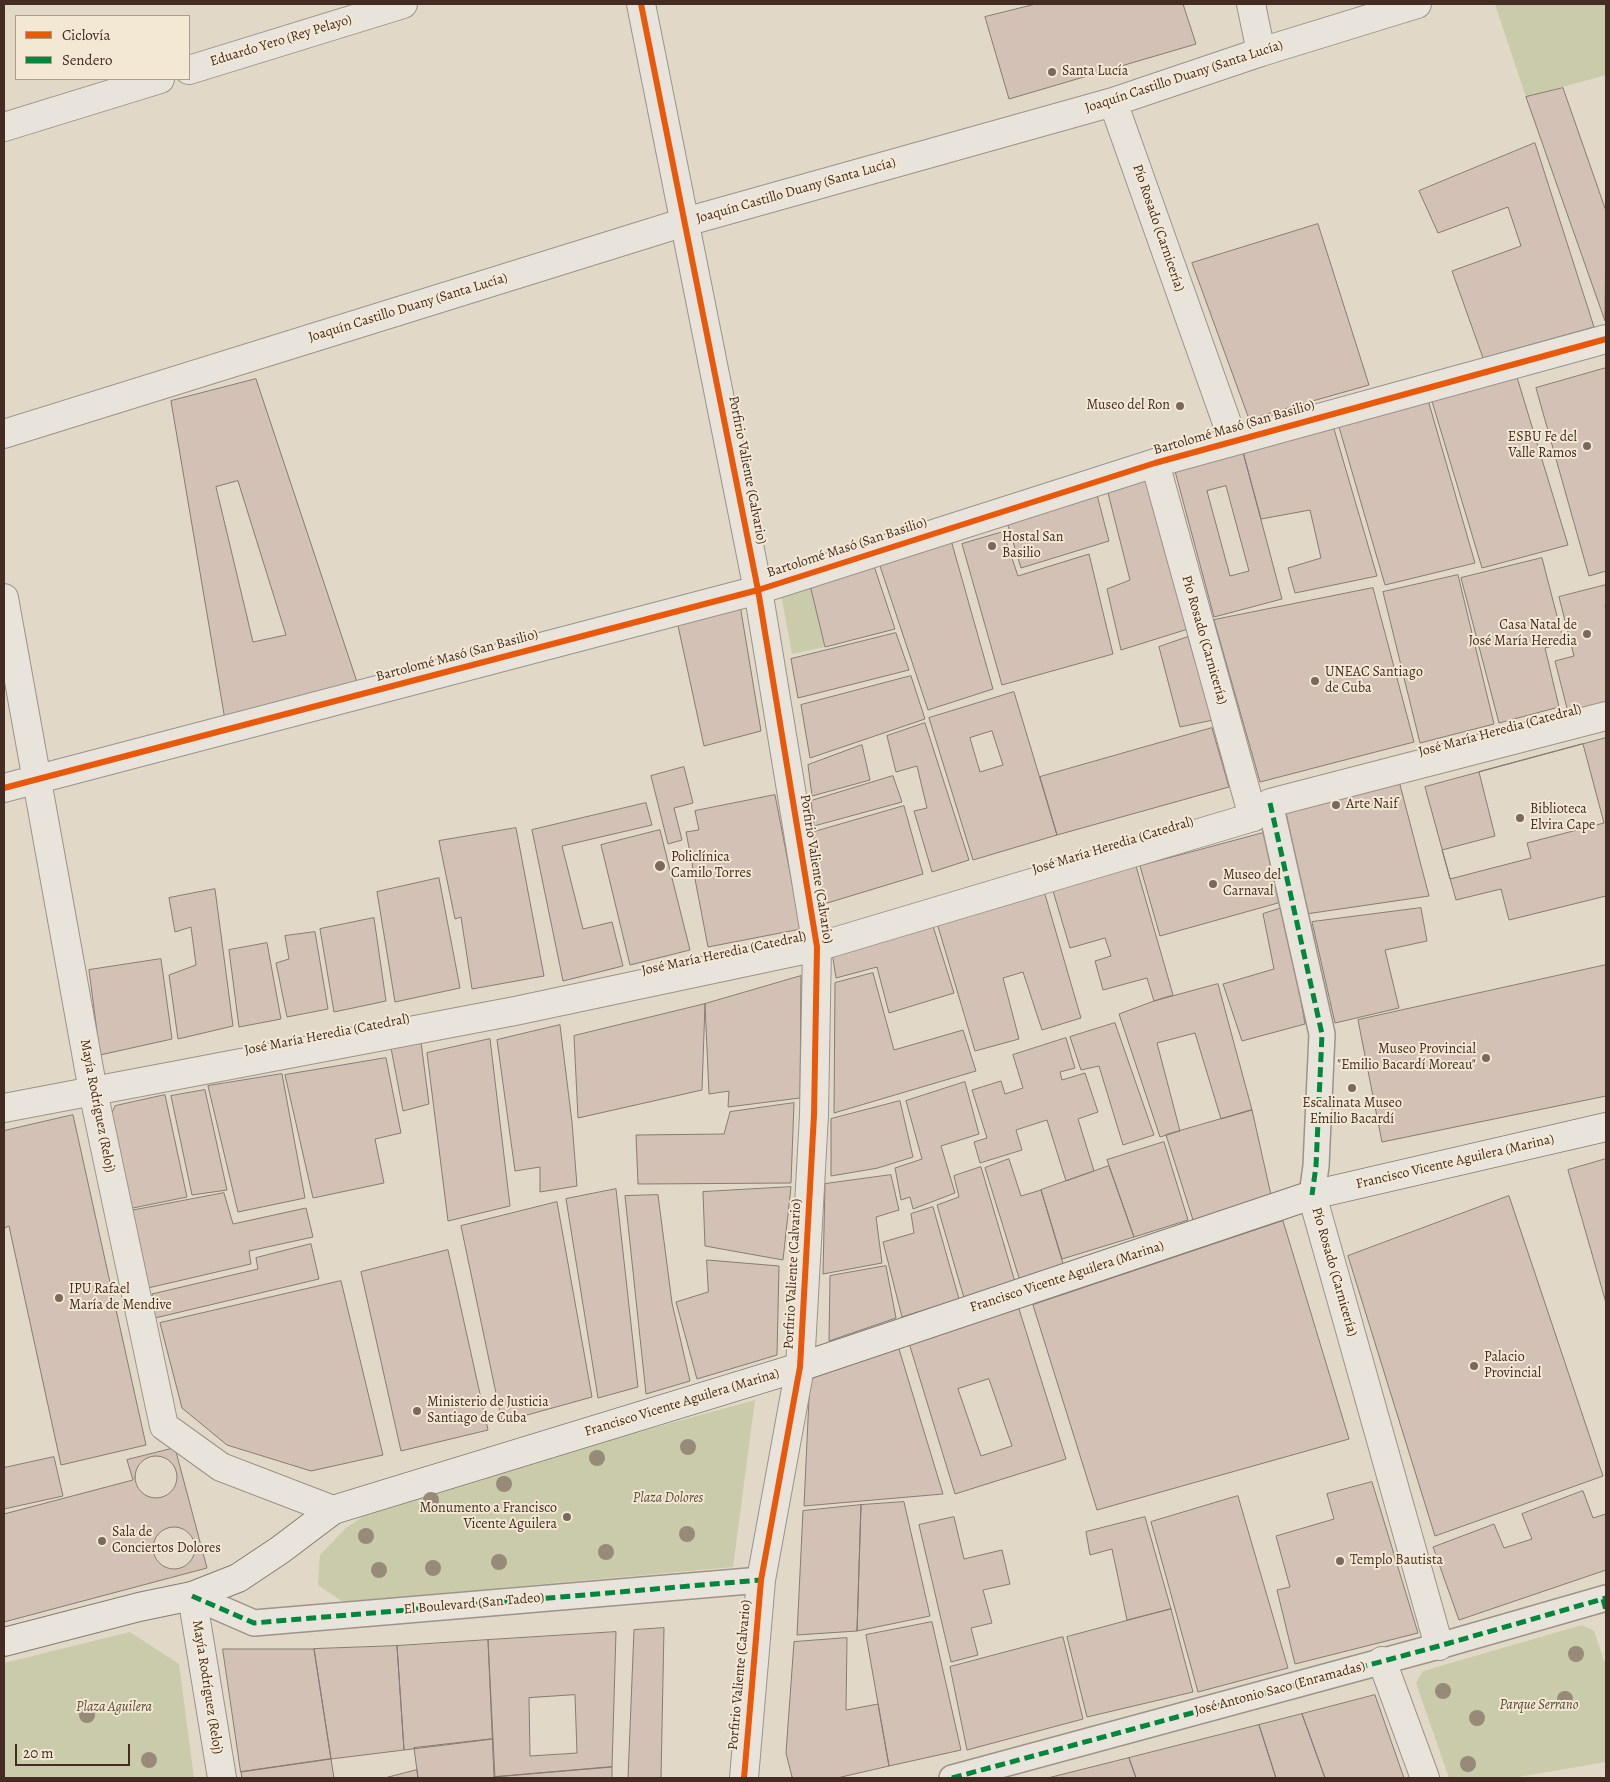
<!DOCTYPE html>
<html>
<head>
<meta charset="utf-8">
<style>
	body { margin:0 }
	#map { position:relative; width:1610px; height:1782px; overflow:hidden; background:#e2d8c8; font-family:Alegreya,serif }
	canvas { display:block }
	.frame { position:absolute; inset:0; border:5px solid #442c22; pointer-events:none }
	.legend { position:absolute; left:15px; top:15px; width:175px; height:65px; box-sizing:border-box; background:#f3e8d4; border:1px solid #ad9d8d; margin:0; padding:6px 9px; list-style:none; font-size:15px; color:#442c22 }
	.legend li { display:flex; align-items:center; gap:10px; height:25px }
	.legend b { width:25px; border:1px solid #ad9d8d }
	.scale { position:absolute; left:15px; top:1744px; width:115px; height:22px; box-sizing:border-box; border:2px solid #442c22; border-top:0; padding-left:6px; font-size:15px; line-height:18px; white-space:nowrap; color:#442c22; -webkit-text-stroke:4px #f3e8d4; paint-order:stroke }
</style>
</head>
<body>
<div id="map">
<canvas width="1610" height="1782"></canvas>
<div class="frame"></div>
<ul class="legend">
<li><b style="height:6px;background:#e8590c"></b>Ciclovía</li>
<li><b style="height:6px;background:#00873e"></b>Sendero</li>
</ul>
<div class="scale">20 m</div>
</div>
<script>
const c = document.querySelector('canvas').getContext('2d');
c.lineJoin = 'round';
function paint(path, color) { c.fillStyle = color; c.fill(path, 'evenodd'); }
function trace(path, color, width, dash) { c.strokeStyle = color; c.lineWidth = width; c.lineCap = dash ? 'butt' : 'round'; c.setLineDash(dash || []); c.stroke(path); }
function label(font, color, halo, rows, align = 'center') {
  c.font = font + ' Alegreya,serif'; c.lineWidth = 4; c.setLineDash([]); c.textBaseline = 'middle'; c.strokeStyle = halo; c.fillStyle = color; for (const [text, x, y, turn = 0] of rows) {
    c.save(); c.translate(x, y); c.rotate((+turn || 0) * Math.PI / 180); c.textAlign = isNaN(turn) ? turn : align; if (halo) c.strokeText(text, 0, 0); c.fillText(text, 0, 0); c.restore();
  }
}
const green = new Path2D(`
	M1495 4H1606V75L1526 97Z
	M810 585 825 647 792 654 781 594Z
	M755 1400 733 1567 343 1602 318 1585 320 1555 346 1528 384 1502Z
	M1582 1625 1594 1631 1606 1666V1762L1512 1778H1449L1416 1683 1423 1671Z
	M130 1632 179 1664 194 1778H4V1663Z`);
const building = new Path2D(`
	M1036 4H1183L1196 44 1009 99 985 17Z
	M1563 88 1606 211 1605 321 1526 97Z
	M1535 143 1594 327 1483 358 1452 271 1521 246 1508 207 1438 233 1419 191Z
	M1318 224 1369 385 1249 419 1192 263Z
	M1606 368V571L1589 576 1536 388Z
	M1516 374 1568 545 1482 568 1431 398Z
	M256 379 358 685 225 720 171 401ZM238 481 286 635 253 642 216 487Z
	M1428 400 1475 563 1385 585 1339 427Z
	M1334 429 1377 576 1295 593 1288 568 1321 558 1310 510 1261 519 1243 452Z
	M1243 452 1282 599 1214 617 1175 471ZM1226 486 1249 571 1230 576 1207 491Z
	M1148 477 1188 629 1121 650 1107 589 1130 580 1107 489Z
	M1096 491 1109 541 1021 568 1007 522Z
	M1003 532 1018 576 1089 554 1113 654 1002 685 962 544Z
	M951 540 993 689 928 710 879 563Z
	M1542 558 1564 643 1545 648 1559 707 1499 723 1461 578Z
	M873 563 895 629 825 647 810 585Z
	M1458 575 1494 724 1420 743 1383 592Z
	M1606 585V605H1605L1606 612V711L1570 720 1555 661 1574 656 1559 597Z
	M1373 588 1414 742 1260 782 1214 620Z
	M740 605 761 731 704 746 677 621Z
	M896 633 909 670 798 698 791 659Z
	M1188 637 1213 720 1180 727 1159 647Z
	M911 676 925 719 810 758 801 705Z
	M1014 692 1057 835 973 860 929 718ZM992 731 1003 765 980 772 970 738Z
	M925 723 969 860 932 872 914 811 927 808 917 766 896 772 887 736Z
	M1212 728 1229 787 1057 835 1040 777Z
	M1606 738V896L1509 920 1501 889 1456 900 1425 787Z
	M1583 744 1604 823 1527 843 1531 858 1450 879 1442 850 1495 836 1479 772Z
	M862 745 870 780 812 796 808 765Z
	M684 767 693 803 674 808 682 840 668 844 651 776Z
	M893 776 902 802 814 826 811 801Z
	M1399 781 1429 896 1306 914 1285 808Z
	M775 795 801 929 708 947 686 832 699 830 695 811Z
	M646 803 652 825 562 846 583 929 612 922 623 966 563 981 532 830Z
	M904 806 923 874 824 904 814 832Z
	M516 828 544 976 472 989 461 917 455 919 439 841Z
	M660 830 690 950 630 965 601 845Z
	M1267 832 1285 901 1160 936 1140 866Z
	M1136 866 1173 995 1154 1001 1147 978 1103 990 1095 961 1111 956 1105 938 1070 948 1053 891Z
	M439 878 460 988 395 1002 377 892Z
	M215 889 233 1026 178 1039 169 975 196 965 191 927 175 932 169 898Z
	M1044 891 1081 1018 1042 1030 1023 972 1003 978 1019 1039 975 1051 937 923Z
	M1285 907 1305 1024 1242 1041 1223 984 1274 969 1263 914Z
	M1421 908 1427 941 1385 950 1399 1008 1335 1023 1312 922Z
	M374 918 386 1001 334 1012 320 929Z
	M932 923 954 993 889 1013 877 967 836 978 832 952Z
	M315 932 328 1009 287 1017 276 963 289 959 285 936Z
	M267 943 281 1019 239 1027 229 950Z
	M161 959 172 1039 100 1055 89 970Z
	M1606 965V1096L1382 1142 1358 1020Z
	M873 973 894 1050 963 1030 976 1071 834 1113 835 983Z
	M801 976 800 1098 728 1107 729 1091 709 1094 705 1004Z
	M1218 984 1252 1110 1221 1119 1195 1033 1157 1043 1180 1131 1160 1137 1119 1014 1154 1001Z
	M705 1004 702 1090 578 1118 574 1036Z
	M1115 1023 1154 1135 1123 1145 1099 1066 1081 1070 1070 1037Z
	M560 1025 572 1122 577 1186 540 1192V1167L515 1171 497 1040Z
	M1066 1038 1075 1068 1060 1072 1062 1080 1085 1073 1098 1112 1078 1119 1094 1171 1066 1181 1047 1120 1016 1130 1022 1150 980 1163 974 1142 987 1138 972 1090 1001 1081 1005 1094 1023 1088 1013 1055Z
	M490 1039 510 1206 448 1221 427 1053Z
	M421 1042 429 1104 403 1111 391 1048Z
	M386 1058 401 1133 375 1139 384 1183 313 1198 285 1075Z
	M282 1074 305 1198 238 1212 208 1086Z
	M965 1082 979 1134 941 1146 955 1193 913 1209 910 1197 901 1200 895 1168 922 1159 906 1101Z
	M205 1090 227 1190 192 1195 171 1096Z
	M165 1095 187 1197 128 1209 111 1115 115 1106Z
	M900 1101 913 1157 878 1168 831 1176V1119Z
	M794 1103 791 1183 638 1184 636 1135 724 1134 730 1112Z
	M1252 1110 1271 1195 1193 1220 1166 1135Z
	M73 1115 146 1445 61 1465 9 1226 4 1228V1131Z
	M1164 1142 1188 1220 1134 1237 1107 1160Z
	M1009 1159 1021 1196 1041 1190 1064 1267 1020 1281 985 1168Z
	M1606 1159V1303L1568 1170Z
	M1109 1166 1134 1237 1062 1259 1041 1190Z
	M981 1167 1015 1282 964 1298 937 1205 959 1197 954 1176Z
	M891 1175 899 1210 876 1217 882 1263 823 1274 825 1184Z
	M791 1187 783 1260 705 1246 703 1192Z
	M616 1189 638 1387 598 1398 566 1199Z
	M224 1193 233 1224 306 1208 313 1237 249 1251 251 1264 148 1288 130 1211Z
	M658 1195 672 1303 690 1381 646 1394 625 1196Z
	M1509 1196 1603 1476 1435 1536 1348 1256Z
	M557 1202 592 1397 502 1422 461 1226Z
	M933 1207 959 1299 902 1317 883 1242 914 1233 911 1214Z
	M1283 1221 1349 1439 1097 1510 1033 1305Z
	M311 1244 319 1279 155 1318 152 1294 258 1269 256 1258Z
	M448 1250 488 1430 401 1451 361 1272Z
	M707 1260 779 1266 777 1355 697 1379 676 1302 708 1292Z
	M886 1266 896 1318 829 1341 830 1276Z
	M341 1281 383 1455 311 1471 227 1445 182 1408 160 1323Z
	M1019 1309 1066 1459 955 1494 909 1343ZM989 1379 1012 1446 981 1456 958 1389Z
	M899 1349 943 1494 804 1506 810 1376Z
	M175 1448 207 1568 4 1622V1514L133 1480 127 1460Z
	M135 1477a21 21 0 1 1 42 0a21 21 0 1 1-42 0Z
	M54 1457 63 1496 4 1509V1468Z
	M1372 1482 1418 1633 1295 1664 1277 1590 1290 1587 1276 1536 1334 1519 1327 1494Z
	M1583 1491 1593 1518 1606 1514V1570L1459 1620 1433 1547 1494 1524 1504 1548 1532 1539 1522 1514Z
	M1238 1496 1288 1668 1198 1692 1151 1522Z
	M904 1502 930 1616 857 1631 861 1505Z
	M861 1505 857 1631 797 1635 803 1511Z
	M954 1517 964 1559 1002 1550 1010 1584 983 1590 992 1623 971 1628 978 1655 951 1662 919 1525Z
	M1145 1517 1171 1609 1127 1620 1112 1549 1090 1555 1086 1532Z
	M153 1548a21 21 0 1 1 42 0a21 21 0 1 1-42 0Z
	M1171 1609 1193 1692 1087 1717 1067 1637Z
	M932 1622 961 1750 889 1766 866 1635Z
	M664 1628 661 1778H628L634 1630Z
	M616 1632 612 1767 494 1777 488 1640ZM575 1695 577 1753 530 1756 529 1698Z
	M1063 1637 1083 1719 967 1750 950 1667Z
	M847 1638 846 1710 878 1704 889 1766 837 1778H794L792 1777 786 1753 794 1642Z
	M488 1640 493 1739 404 1750 397 1646Z
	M397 1646 404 1750 331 1759 314 1649Z
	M223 1649H314L331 1759 241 1772Z
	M1375 1695 1404 1778H1325L1302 1714Z
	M1302 1714 1325 1778H1276L1259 1725Z
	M1259 1725 1276 1778H1136L1129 1758Z
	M493 1739 495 1778H418L414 1748Z
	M1129 1758 1136 1778H1048Z
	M331 1759 334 1778H242L241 1772Z
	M612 1767V1778H495L494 1777Z
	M417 1770 418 1778H385Z`);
const pedestrian = new Path2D(`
	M1270 803 1322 1034 1316 1166 1312 1195
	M192 1596 254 1623 761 1580
	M952 1778 1439 1646 1606 1598`);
const minor = new Path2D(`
	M1251 4 1261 52
	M189 70 403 4
	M1113 102 1233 440
	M4 127 160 79
	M4 434 685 222 1113 102 1261 52 1417 4
	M1155 463 1253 817
	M4 598 93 1091 164 1426 221 1467 333 1510
	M4 788 758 590 1155 463 1606 339
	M1312 1195 1439 1646
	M1382 1661 1425 1778`);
const tertiary = new Path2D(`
	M641 4 758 590 817 947 814 1115 800 1367 761 1580 744 1778
	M4 1108 515 1011 817 947 1253 817 1270 803 1606 716
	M192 1596 222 1778`);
const secondary = new Path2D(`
	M4 1642 139 1607 192 1596 238 1578 280 1550 333 1510 800 1367 1312 1195 1606 1127`);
const quiet = new Path2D(`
	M1270 803 1322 1034 1316 1166 1312 1195
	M192 1596 254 1623 761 1580
	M1603 1599 1606 1610
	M952 1778 1439 1646 1606 1598`);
const cycleway = new Path2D(`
	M641 4 758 590 817 947 814 1115 800 1367 761 1580 744 1778
	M4 788 758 590 1155 463 1606 339`);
const trees = [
	[688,1447],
	[597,1458],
	[504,1484],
	[431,1500],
	[687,1534],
	[366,1536],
	[606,1552],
	[499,1562],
	[433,1568],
	[379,1570],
	[1576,1654],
	[1443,1691],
	[1565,1699],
	[87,1715],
	[1477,1718],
	[149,1760],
	[1468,1764]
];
const markers = [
	[1052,72,5,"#7b685c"],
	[1180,406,5,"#7b685c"],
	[1587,446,5,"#7b685c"],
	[992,546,5,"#7b685c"],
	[1587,634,5,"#7b685c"],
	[1315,681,5,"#7b685c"],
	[1336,805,5,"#7b685c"],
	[1520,818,5,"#7b685c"],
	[660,866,6,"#7b685c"],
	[1213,884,5,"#7b685c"],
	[1486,1058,5,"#7b685c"],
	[1352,1088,5,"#7b685c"],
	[59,1298,5,"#7b685c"],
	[1474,1366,5,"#7b685c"],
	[417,1411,5,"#7b685c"],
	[567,1517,5,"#7b685c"],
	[102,1541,5,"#7b685c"],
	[1340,1561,5,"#7b685c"]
];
const streetNames = [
	["Eduardo Yero (Rey Pelayo)",281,41,-17],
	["Joaquín Castillo Duany (Santa Lucía)",1184,77,-18],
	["Joaquín Castillo Duany (Santa Lucía)",796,191,-16],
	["Pío Rosado (Carnicería)",1158,228,71],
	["Joaquín Castillo Duany (Santa Lucía)",408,308,-17],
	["Bartolomé Masó (San Basilio)",1234,428,-16],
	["Porfirio Valiente (Calvario)",747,470,79],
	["Bartolomé Masó (San Basilio)",847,548,-18],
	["Pío Rosado (Carnicería)",1204,640,74],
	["Bartolomé Masó (San Basilio)",457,656,-15],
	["José María Heredia (Catedral)",1500,731,-15],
	["José María Heredia (Catedral)",1113,846,-17],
	["Porfirio Valiente (Calvario)",816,869,81],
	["José María Heredia (Catedral)",724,954,-12],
	["José María Heredia (Catedral)",327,1035,-11],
	["Mayía Rodríguez (Reloj)",97,1106,79],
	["Francisco Vicente Aguilera (Marina)",1455,1162,-13],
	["Pío Rosado (Carnicería)",1334,1272,74],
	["Porfirio Valiente (Calvario)",793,1274,-87],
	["Francisco Vicente Aguilera (Marina)",1067,1277,-18],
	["Francisco Vicente Aguilera (Marina)",682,1403,-17],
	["El Boulevard (San Tadeo)",474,1604,-5],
	["Porfirio Valiente (Calvario)",740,1675,-85],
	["Mayía Rodríguez (Reloj)",207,1687,81],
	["José Antonio Saco (Enramadas)",1280,1689,-15]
];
const poiNames = [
	["Santa Lucía",1062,72],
	["Museo del Ron",1170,406,"right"],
	["ESBU Fe del",1577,438,"right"],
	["Valle Ramos",1577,454,"right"],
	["Hostal San",1002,538],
	["Basilio",1002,554],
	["Casa Natal de",1577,626,"right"],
	["José María Heredia",1577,642,"right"],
	["UNEAC Santiago",1325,673],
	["de Cuba",1325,689],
	["Arte Naif",1346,805],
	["Biblioteca",1530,810],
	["Elvira Cape",1530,826],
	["Policlínica",671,858],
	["Camilo Torres",671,874],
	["Museo del",1223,876],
	["Carnaval",1223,892],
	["Museo Provincial",1476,1050,"right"],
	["\"Emilio Bacardí Moreau\"",1476,1066,"right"],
	["Escalinata Museo",1352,1104,"center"],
	["Emilio Bacardí",1352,1120,"center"],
	["IPU Rafael",69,1290],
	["María de Mendive",69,1306],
	["Palacio",1484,1358],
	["Provincial",1484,1374],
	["Ministerio de Justicia",427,1403],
	["Santiago de Cuba",427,1419],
	["Monumento a Francisco",557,1509,"right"],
	["Vicente Aguilera",557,1525,"right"],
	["Sala de",112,1533],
	["Conciertos Dolores",112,1549],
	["Templo Bautista",1350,1561]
];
const parkNames = [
	["Plaza Dolores",668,1499],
	["Parque Serrano",1539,1706],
	["Plaza Aguilera",114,1708]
];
paint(green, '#cacbaa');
paint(building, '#d3c1b5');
trace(building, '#857c73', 1);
trace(pedestrian, '#9c9389', 28);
trace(minor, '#9c9389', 30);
trace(tertiary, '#9c9389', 30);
trace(secondary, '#857c73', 30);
trace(pedestrian, '#e8e3db', 25);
trace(minor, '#e8e3db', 28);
trace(tertiary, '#e8e3db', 28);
trace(secondary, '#e8e3db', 28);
trace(quiet, '#00873e', 5, [10, 5]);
trace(cycleway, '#e8590c', 6);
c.fillStyle = '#988a79';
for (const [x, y] of trees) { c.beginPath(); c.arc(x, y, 8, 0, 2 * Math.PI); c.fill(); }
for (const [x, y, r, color] of markers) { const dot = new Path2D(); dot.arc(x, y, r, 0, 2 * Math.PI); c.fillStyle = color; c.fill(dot); trace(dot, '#f3e8d4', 2); }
label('14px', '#442c22', '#f3e8d4', streetNames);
label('14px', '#442c22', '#f3e8d4', poiNames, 'left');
label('italic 14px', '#5b4a38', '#f3e8d4', parkNames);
</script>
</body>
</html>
